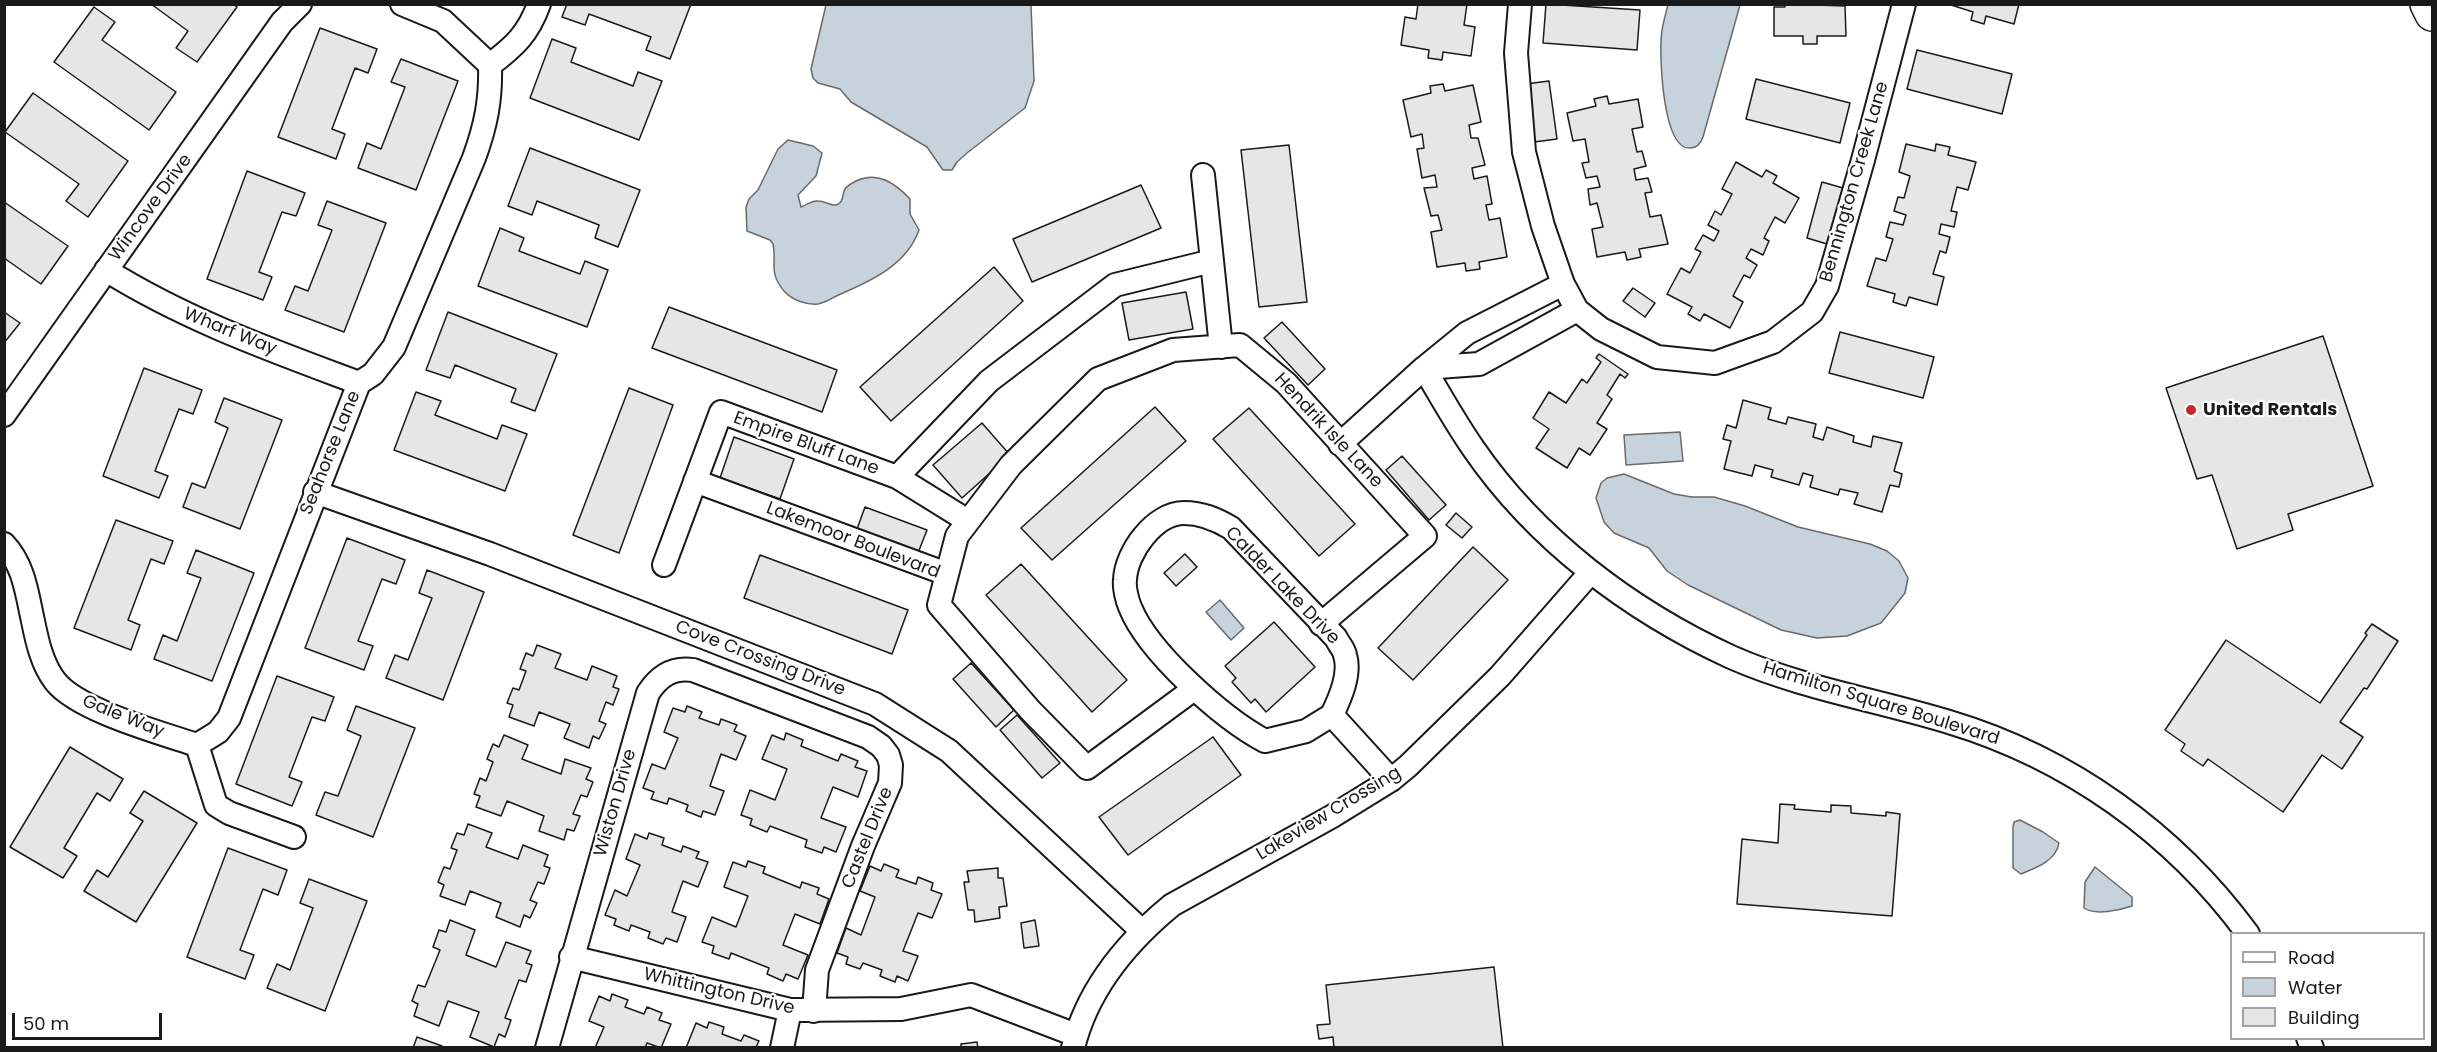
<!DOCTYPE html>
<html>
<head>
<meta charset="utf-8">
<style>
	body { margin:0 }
	#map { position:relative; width:2437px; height:1052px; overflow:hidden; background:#fff; font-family:Poppins,sans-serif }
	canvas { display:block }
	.frame { position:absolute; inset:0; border:6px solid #1a1a1a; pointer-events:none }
	.legend { position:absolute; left:2230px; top:932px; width:195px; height:108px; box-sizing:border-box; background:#fff; border:2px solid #a3a3a3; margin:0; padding:8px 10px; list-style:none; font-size:18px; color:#1a1a1a }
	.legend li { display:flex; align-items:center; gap:12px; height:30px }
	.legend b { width:30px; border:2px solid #a3a3a3 }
	.scale { position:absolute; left:12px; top:1013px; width:150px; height:27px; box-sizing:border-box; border:3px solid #1a1a1a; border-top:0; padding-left:8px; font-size:18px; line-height:21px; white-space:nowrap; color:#1a1a1a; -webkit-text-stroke:4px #fff; paint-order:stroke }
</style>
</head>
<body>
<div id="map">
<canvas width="2437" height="1052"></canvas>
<div class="frame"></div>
<ul class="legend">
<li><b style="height:8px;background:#fff"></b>Road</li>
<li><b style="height:16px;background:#c6d2dc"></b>Water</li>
<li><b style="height:16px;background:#e6e6e6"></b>Building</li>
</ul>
<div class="scale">50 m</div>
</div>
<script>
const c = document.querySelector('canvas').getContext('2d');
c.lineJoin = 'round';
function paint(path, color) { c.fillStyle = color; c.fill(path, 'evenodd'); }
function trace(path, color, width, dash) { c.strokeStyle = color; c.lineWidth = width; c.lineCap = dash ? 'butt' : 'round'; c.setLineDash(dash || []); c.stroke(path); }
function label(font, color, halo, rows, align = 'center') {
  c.font = font + ' Poppins,sans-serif'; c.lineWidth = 4.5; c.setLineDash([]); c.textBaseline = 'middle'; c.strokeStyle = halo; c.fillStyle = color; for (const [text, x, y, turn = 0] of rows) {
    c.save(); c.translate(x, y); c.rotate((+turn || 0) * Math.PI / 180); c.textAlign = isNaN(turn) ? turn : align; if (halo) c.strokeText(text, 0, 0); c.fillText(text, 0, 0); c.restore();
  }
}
const water = new Path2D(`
	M826 5H1031L1034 81 1025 108 967 153 957 162 952 170H943L927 147 851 102 840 89 818 83 813 78 811 69Z
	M1668 5H1740L1703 137C1701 143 1697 148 1690 148 1663 150 1660 61 1661 41 1661 29 1665 16 1668 5Z
	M788 140 813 146 822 153 816 176 798 195 801 207C807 205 812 200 818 201 824 201 832 206 836 205 844 203 842 194 845 189 847 186 852 183 856 181 878 171 895 183 910 199V214L919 230C907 264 873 280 843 293 835 296 826 303 818 304 806 305 792 300 784 291 768 272 777 263 773 244L770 240 747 231 746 207 749 199 758 190 778 149Z
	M1680 432 1683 461 1626 465 1624 435Z
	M1624 474 1674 494 1692 497H1714L1745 506 1798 527 1870 544 1887 551 1899 561 1908 578 1905 593 1881 623 1847 636 1817 638 1781 630 1688 585 1667 571 1649 548 1614 533 1604 522 1596 498 1601 483 1607 478Z
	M1220 600 1244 628 1231 640 1206 612Z
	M2020 820 2043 832 2059 843C2056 861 2036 868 2021 874L2013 868V827L2014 822Z
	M2095 867 2132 897V906C2120 910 2095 916 2084 908L2085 882Z`);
const building = new Path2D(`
	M151 4H233L237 7 197 62 176 48 188 31Z
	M567 4H691L670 59 646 50 651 37 589 14 585 25 562 17Z
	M1418 4H1467L1464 25 1475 27 1471 56 1443 52 1442 60 1428 58 1429 50 1401 45 1405 17 1416 19Z
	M1546 4 1640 10 1637 50 1543 43Z
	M1785 4 1845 6 1846 36H1817V44H1803V36H1774V7H1785Z
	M1948 4H2019L2014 24 1986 16 1984 24 1971 20 1973 12Z
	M94 7 115 22 102 40 176 92 149 130 54 62Z
	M320 28 377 49 368 73 355 68 332 129 345 134 336 159 278 137Z
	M552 39 576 48 571 62 633 86 638 72 662 81 639 140 530 98Z
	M1917 50 2012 74 2002 114 1907 89Z
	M401 59 458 81 416 190 358 168 367 143 381 149 405 87 391 82Z
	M1756 79 1850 103 1840 143 1746 119Z
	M1549 81 1557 139 1534 142 1526 84Z
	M1443 84 1445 91 1473 85 1481 122 1469 125 1471 138H1478L1485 165 1472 168 1474 179 1487 176 1492 204 1486 205 1489 220 1500 218 1507 257 1479 262 1480 269 1466 271 1465 263 1437 267 1431 232 1442 230 1438 215 1431 216 1424 188 1437 187 1435 175 1422 178 1417 149 1424 148 1422 134 1411 137 1403 100 1431 93 1430 86Z
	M33 93 128 161 88 217 66 201 79 184 5 132Z
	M1607 96 1609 104 1638 99 1643 127 1632 129 1637 152 1642 151 1646 166 1634 169 1636 180 1648 178 1652 192 1645 193 1650 217 1661 215 1668 244 1639 249 1641 257 1627 260 1625 252 1597 257 1592 229 1603 227 1597 203 1590 205 1588 189 1600 187 1597 176 1586 178 1582 163 1589 162 1585 139 1573 141 1567 113 1596 106 1594 99Z
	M1906 144 1935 151 1936 144 1950 147 1948 155 1976 162 1968 190 1957 187 1951 211 1957 212 1954 227 1941 224 1939 234 1950 237 1946 253 1940 251 1933 274 1944 277 1937 305 1909 297 1906 306 1893 302 1895 294 1867 286 1876 258 1886 261 1893 239 1886 237 1890 222 1903 225 1906 215 1894 211 1898 197 1904 198 1910 176 1899 172Z
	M1289 145 1307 302 1259 307 1241 150Z
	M530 148 640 190 618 247 595 238 599 225 537 201 532 215 508 206Z
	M1736 162 1762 177 1766 170 1777 176 1773 183 1799 198 1785 223 1775 217 1764 238 1769 241 1763 255 1751 249 1746 258 1757 265 1750 278 1744 275 1733 296 1743 302 1730 328 1704 314 1700 321 1688 314 1692 307 1667 294 1681 268 1690 273 1701 252 1695 249 1703 235 1714 241 1719 231 1708 225 1715 211 1721 215 1732 194 1722 189Z
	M247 171 305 193 296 216 282 212 259 272 272 277 263 300 207 279Z
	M1822 182 1843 188 1827 244 1807 238Z
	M1141 185 1161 228 1032 282 1013 239Z
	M327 201 386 223 344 332 285 310 295 286 308 291 332 230 318 225Z
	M4 202 68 246 41 284 4 258Z
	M500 228 524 238 519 251 580 274 585 261 608 270 587 327 478 286Z
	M994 267 1023 301 891 421 860 387Z
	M1633 288 1655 303 1645 317 1623 301Z
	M1186 292 1193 329 1129 340 1122 303Z
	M669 307 837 370 822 412 652 348Z
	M4 312 20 323 4 343Z
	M448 312 557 354 535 411 511 402 516 389 455 365 450 378 426 370Z
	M1282 322 1325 369 1308 385 1264 338Z
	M1840 332 1934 357 1923 398 1829 373Z
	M2323 336 2373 486 2288 514 2293 530 2237 549 2212 475 2197 479 2166 388Z
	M1599 354 1628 374 1625 378 1620 374 1607 395 1612 399 1597 423 1607 429 1590 455 1579 448 1567 468 1536 448 1549 429 1533 418 1549 392 1566 403 1582 379 1587 383 1601 362 1596 358Z
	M144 368 202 390 193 414 179 409 155 471 168 476 159 498 103 476Z
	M629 388 673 405 619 553 573 535Z
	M416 392 441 401 435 415 497 439 502 425 527 434 505 491 394 450Z
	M224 398 282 420 240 529 183 507 192 483 205 488 228 428 215 422Z
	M1743 400 1771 408 1768 419 1786 424 1788 417 1816 424 1813 437 1823 440 1827 427 1854 436 1853 442 1871 447 1873 436 1902 443 1894 471 1902 474 1899 487 1890 485 1882 512 1854 504 1858 493 1840 489 1838 495 1810 487 1813 476 1803 473 1799 485 1771 477 1773 470 1755 465 1752 476 1724 469 1731 441 1723 439 1727 425 1736 428Z
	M1155 407 1186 441 1052 560 1021 528Z
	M1249 408 1355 524 1319 556 1213 439Z
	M982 423 1010 455 962 498 933 465Z
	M734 437 794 459 780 499 720 478Z
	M1402 456 1446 505 1429 520 1386 470Z
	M865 507 927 530 918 553 857 529Z
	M1456 513 1472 527 1462 538 1446 525Z
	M116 520 173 541 164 564 151 559 128 620 140 625 131 650 74 628Z
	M347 538 405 560 396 584 382 579 358 641 373 646 364 670 305 648Z
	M1473 547 1508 580 1413 680 1378 648Z
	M196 550 254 573 212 681 154 659 163 635 177 641 201 578 187 573Z
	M1185 554 1197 567 1176 586 1164 573Z
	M760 555 908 610 892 654 744 598Z
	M1021 564 1127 680 1092 712 986 595Z
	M427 570 484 592 443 700 386 678 395 655 408 660 432 598 419 593Z
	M1274 622 1315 667 1266 712 1255 699 1251 703 1232 682 1236 678 1225 666Z
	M2372 624 2398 641 2367 689 2364 688 2340 722 2363 737 2342 769 2322 755 2283 812 2208 759 2203 766 2181 751 2185 744 2165 730 2226 640 2320 703 2367 635 2365 633Z
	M537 645 561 654 555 668 587 680 592 666 617 676 613 687 619 689 613 705 606 702 599 721 606 724 599 739 593 736 589 748 564 738 570 724 539 712 534 726 509 717 513 705 507 703 513 688 519 690 526 671 520 669 526 653 533 656Z
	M971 663 1014 710 996 727 953 679Z
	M277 676 334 697 325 721 312 717 289 777 302 782 292 806 236 784Z
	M356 706 415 728 373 837 316 815 325 792 338 796 361 736 347 730Z
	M687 706 702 712 699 718 719 725 721 719 737 725 734 731 746 736 736 760 721 754 710 786 724 791 715 815 703 811 701 817 686 811 688 805 669 798 667 804 651 799 654 792 643 788 652 764 665 769 678 738 664 732 673 708 685 712Z
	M1017 715 1060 763 1042 778 1000 730Z
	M786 733 803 740 801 746 838 761 841 754 858 761 855 767 867 771 858 797 833 787 821 818 846 827 836 852 824 847 822 853 805 847 807 840 770 826 767 832 750 825 752 819 741 815 750 790 775 800 787 769 762 759 772 735 784 740Z
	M504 735 528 745 522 759 561 774 565 759 591 768 586 779 593 782 587 797 581 795 573 814 580 816 574 831 567 829 564 840 539 831 544 816 507 801 501 816 476 807 480 796 474 794 480 778 486 781 493 762 487 759 493 744 499 747Z
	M1213 737 1241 775 1128 855 1099 817Z
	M70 747 123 779 110 801 97 793 64 848 77 856 63 878 10 847Z
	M144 791 197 823 136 922 84 891 97 870 108 877 143 821 130 813Z
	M1780 804 1795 805 1794 809 1831 812V805L1851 806V813L1886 816V812L1900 814 1892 916 1737 904 1742 839 1778 843Z
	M468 824 492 833 486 847 518 859 523 845 548 855 544 866 550 868 544 884 538 882 530 900 537 903 530 918 524 915 520 927 496 917 501 903 470 891 465 905 440 896 444 885 438 882 444 867 450 869 457 850 451 848 457 833 464 835Z
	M649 833 664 838 662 845 681 852 683 846 699 852 696 858 708 862 698 887 683 881 672 912 686 917 677 942 666 938 663 944 648 938 650 932 631 925 629 931 614 925 616 919 605 915 615 890 627 896 640 865 626 859 635 834 647 839Z
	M228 848 287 870 278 895 263 889 240 950 254 955 245 979 187 957Z
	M748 861 765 867 763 873 800 888 802 882 819 888 817 894 829 899 820 924 795 914 783 945 808 955 798 979 786 974 783 981 767 974 769 968 731 953 729 959 712 953 714 946 702 942 712 917 736 927 748 896 724 887 733 862 746 867Z
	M884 864 899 870 896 877 916 884 918 877 933 883 931 890 942 894 932 918 918 913 903 951 918 956 908 981 897 976 895 982 880 976 882 970 863 963 860 969 846 964 848 957 837 953 846 928 861 935 875 897 860 891 870 866 881 871Z
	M998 868V878H1003L1007 906 999 907 1000 918 975 922 974 910H968L964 882H969L967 871Z
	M309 879 367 901 325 1011 267 988 277 964 290 970 313 908 300 903Z
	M450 920 475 930 466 955 496 967 506 942 531 951 526 963 532 965 526 982 519 980 505 1018 511 1020 505 1037 499 1034 494 1047 470 1037 479 1012 448 1001 439 1026 414 1016 418 1004 412 1001 418 985 425 987 440 950 433 947 439 930 446 932Z
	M1035 920 1039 946 1024 948 1021 923Z
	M1494 967 1503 1048H1334L1333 1037 1319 1039 1317 1025 1330 1024 1326 985Z
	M612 994 628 1000 625 1007 644 1014 647 1007 662 1013 659 1020 671 1024 661 1048 647 1043 645 1048H595L604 1027 589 1021 599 996 610 1001Z
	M709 1022 724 1027 722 1034 741 1041 744 1035 759 1041 756 1047 758 1048H686L696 1023 707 1028Z
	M417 1037 442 1046 413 1048Z
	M977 1042 978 1048H961V1044Z`);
const minor = new Path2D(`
	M402 4 443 21 490 65
	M1520 4 1516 53 1524 152 1543 226 1563 284 1577 310 1601 329 1657 357 1715 363 1773 342 1812 312 1827 286 1863 160 1904 4
	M490 65C515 46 528 34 539 4
	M1203 175 1221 347
	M106 270C186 320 271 350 359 383
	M1424 368C1440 395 1455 422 1473 448 1536 540 1631 611 1731 657 1801 688 1877 700 1949 722 2069 758 2174 833 2248 934
	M1424 368 1479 364 1577 310
	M4 415 282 22 300 4
	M1340 444 1424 368 1467 333 1563 284
	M897 477 989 381 1115 285 1212 261
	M695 481 947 574
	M315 492 490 554 875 704 949 751 1142 931
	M4 544C24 565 27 594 33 621 37 641 42 664 55 681 77 710 161 733 197 745
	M664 565 721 412 897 477 968 521
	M1194 689 1087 768 1030 710 939 605 957 536 1011 465 1098 379 1173 350 1240 345 1286 383 1425 536 1321 624
	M1332 715 1306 731 1265 741C1222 718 1148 652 1130 607 1127 600 1124 587 1125 580 1126 552 1155 513 1184 513 1202 513 1216 519 1231 528L1336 638C1338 643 1344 649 1345 655 1351 674 1340 698 1332 715L1391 780
	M197 745 218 732 229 718 359 383 373 374 394 347 474 158C486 125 491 100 490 65
	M197 745 216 805 229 813 294 837
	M571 957 790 1010 901 1009 971 995 1076 1035
	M2308 1038 2312 1048
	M547 1048 648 693C659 676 672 667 693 670L868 737 881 746 888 755 891 765 890 783 863 846 817 970 814 1011
	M782 1048 790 1010
	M1073 1048C1087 990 1127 942 1172 905L1331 817 1391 780 1408 766 1500 676 1590 573`);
const highway = new Path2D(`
	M2427 4 2432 14`);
const markers = [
	[2191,410,6,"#c62828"]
];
const streetNames = [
	["Bennington Creek Lane",1855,182,-74],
	["Wincove Drive",151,208,-54],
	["Wharf Way",230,332,22],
	["Hendrik Isle Lane",1328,431,47],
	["Empire Bluff Lane",806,444,20],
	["Seahorse Lane",331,453,-68],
	["Lakemoor Boulevard",853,541,21],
	["Calder Lake Drive",1282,586,46],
	["Cove Crossing Drive",760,659,21],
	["Hamilton Square Boulevard",1881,704,17],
	["Gale Way",123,717,22],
	["Wiston Drive",616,803,-74],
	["Lakeview Crossing",1329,814,-31],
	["Castel Drive",868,838,-68],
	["Whittington Drive",719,992,13]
];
const poiNames = [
	["United Rentals",2203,410]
];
paint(water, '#c6d2dc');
trace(water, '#6a6a6a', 1.5);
paint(building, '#e6e6e6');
trace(building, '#1a1a1a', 1.5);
trace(minor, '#1a1a1a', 26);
trace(highway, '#1a1a1a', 36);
trace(minor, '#fff', 22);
trace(highway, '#fff', 33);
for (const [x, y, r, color] of markers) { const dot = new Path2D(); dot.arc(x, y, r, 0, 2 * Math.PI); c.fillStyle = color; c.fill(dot); trace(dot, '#fff', 2); }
label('18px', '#1a1a1a', '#fff', streetNames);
label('bold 18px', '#1a1a1a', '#fff', poiNames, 'left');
</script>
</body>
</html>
